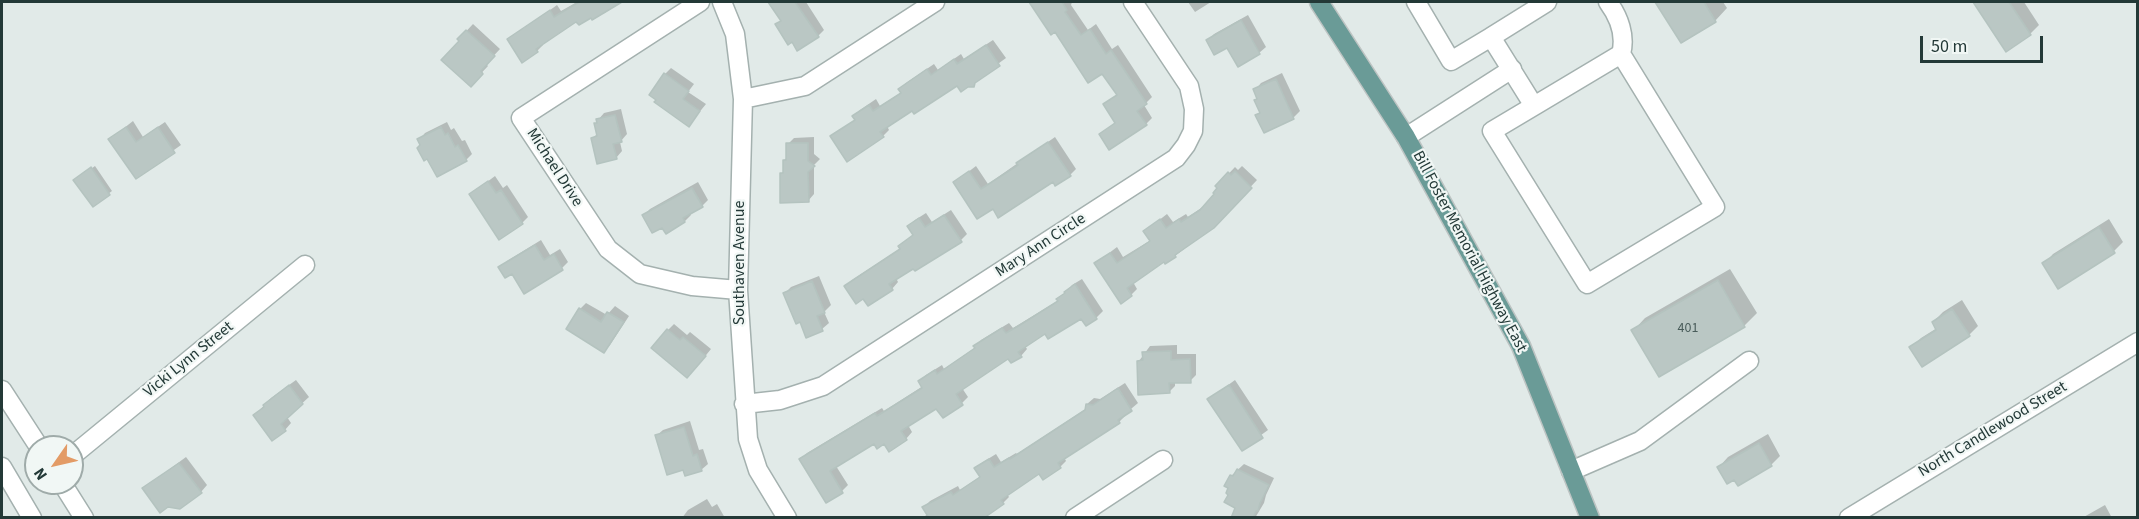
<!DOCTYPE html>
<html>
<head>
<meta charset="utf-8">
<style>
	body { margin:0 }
	#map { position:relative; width:2139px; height:519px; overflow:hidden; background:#e1eae8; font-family:"Source Sans 3",sans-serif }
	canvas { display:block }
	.frame { position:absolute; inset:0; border:3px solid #233937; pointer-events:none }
	.north { position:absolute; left:24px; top:435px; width:60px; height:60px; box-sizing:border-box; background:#f1f7f5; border:2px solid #9faba9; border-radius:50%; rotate:236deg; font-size:16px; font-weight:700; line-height:24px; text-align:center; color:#233937 }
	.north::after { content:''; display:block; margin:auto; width:21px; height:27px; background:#e39b66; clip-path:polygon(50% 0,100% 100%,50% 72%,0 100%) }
	.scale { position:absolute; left:1920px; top:36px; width:123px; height:27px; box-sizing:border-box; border:3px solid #233937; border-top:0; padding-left:8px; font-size:18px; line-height:21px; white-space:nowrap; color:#233937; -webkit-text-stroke:4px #f1f7f5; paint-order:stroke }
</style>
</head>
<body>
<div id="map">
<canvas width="2139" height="519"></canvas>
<div class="frame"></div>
<div class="north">N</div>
<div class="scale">50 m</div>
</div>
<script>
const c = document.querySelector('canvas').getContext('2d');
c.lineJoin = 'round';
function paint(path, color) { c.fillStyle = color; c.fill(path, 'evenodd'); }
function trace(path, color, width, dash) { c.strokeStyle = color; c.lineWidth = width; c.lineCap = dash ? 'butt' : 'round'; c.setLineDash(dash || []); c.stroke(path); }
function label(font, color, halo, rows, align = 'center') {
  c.font = font + ' "Source Sans 3",sans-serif'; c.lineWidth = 4.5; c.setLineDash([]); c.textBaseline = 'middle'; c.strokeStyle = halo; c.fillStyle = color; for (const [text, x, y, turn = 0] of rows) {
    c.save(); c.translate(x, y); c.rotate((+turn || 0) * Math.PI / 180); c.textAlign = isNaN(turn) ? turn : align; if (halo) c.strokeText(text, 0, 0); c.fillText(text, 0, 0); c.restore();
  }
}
const shadow = new Path2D(`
	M577 2H622L603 14 602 12 577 20 542 43 543 45 537 51 509 40 557 5 561 11Z
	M770 2H806L824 30 818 36 792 40 777 25 782 20Z
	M1031 2H1072L1071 5 1088 30 1096 24 1112 49 1118 45 1152 97 1144 105 1152 118 1146 124 1101 134 1116 122 1105 104 1118 94 1103 72 1056 30 1052 33Z
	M1188 2H1211L1195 12Z
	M1657 2H1723L1727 8 1715 21 1681 41Z
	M1975 2H2024L2039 25 2030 34 2006 49Z
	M1248 15 1266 47 1259 53 1207 41 1214 34Z
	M473 24 500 49 486 64 488 66 470 85 459 39Z
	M993 40 1006 58 980 77 973 86 958 84 913 109 887 126 889 130 883 136 832 137 856 119 854 116 860 110 876 99 880 106 902 92 900 89 906 83 934 64 938 70 961 54 964 59Z
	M671 68 694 84 688 92 706 104 689 125 665 74Z
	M1282 73 1300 111 1293 118 1257 115 1261 111 1255 90 1261 83Z
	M621 109 627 134 620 142 622 151 616 158 593 138 598 133 596 124 598 120 604 113Z
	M133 121 143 137 165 122 181 145 136 177 110 139Z
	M447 122 451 130 454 128 462 141 465 140 472 154 466 160 422 145 419 140 425 133Z
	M814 137V154L820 159 814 165V194L808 201 781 174 784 171V160L788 157V144L794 138Z
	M1055 137 1076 169 1070 175 993 207 955 182 976 166 988 184Z
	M95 166 112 191 93 205 78 178Z
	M1242 166 1257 180 1213 227 1175 256 1164 260 1133 282 1137 289 1131 295 1096 263 1117 247 1123 257 1151 240 1145 231 1167 214 1173 222 1186 214 1188 217 1207 204 1220 188 1217 186 1235 167 1238 170Z
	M495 176 503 188 507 185 528 217 522 223 471 194Z
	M698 182 708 200 702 206 690 212 691 215 685 221 663 225 644 215 650 209Z
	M951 210 967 234 961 240 915 269 913 267 896 278 898 282 892 289 869 304 864 297 846 287 852 280 901 248 900 246 914 234 909 227 915 220 926 213 932 222Z
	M2109 219 2123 242 2114 251 2044 264 2053 254Z
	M541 240 550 255 560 249 568 262 562 268 512 272 500 267 507 261Z
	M1730 269 1757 313 1744 326 1659 375 1633 331 1645 318Z
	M819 276 831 305 824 312 829 323 822 329 785 293 791 287Z
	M1082 279 1103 311 1096 318 1086 324 1081 316 1046 332 1025 346 1027 349 1021 356 1009 357 962 388 968 397 962 403 937 407 908 425 912 432 906 439 874 442 836 466 848 485 842 491 801 459 807 453 882 408 884 411 923 386 920 381 926 375 942 365 944 369 976 347 981 340 1009 323 1013 328 1059 300 1072 285Z
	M1962 300 1978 326 1969 335 1911 348 1921 338 1937 328 1933 322 1943 312Z
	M586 303 607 315 615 306 629 316 610 345 604 351 580 309Z
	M674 324 687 335 690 332 711 349 694 370 668 330Z
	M1177 345V354H1196V375L1190 381 1175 382V386L1169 392 1139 361 1150 346Z
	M296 380 309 397 287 417 291 423 285 430 255 415 271 398Z
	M1235 380 1268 430 1242 449 1209 399Z
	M1125 383 1138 403 1125 414 1126 415 1119 422 1064 457 1066 461 1060 467 1040 472 1007 494 1009 497 1003 503 981 518H922L928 514 924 507 930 501 958 486 960 490 981 476 976 468 983 462 996 454 1001 462 1016 453 1017 454 1087 408V404L1094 398 1100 399Z
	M690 421 699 450 703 449 708 464 701 470 684 468 656 436 663 430Z
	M1768 434 1780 456 1771 465 1735 478 1719 467 1728 457Z
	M186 457 207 485 201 492 144 488Z
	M1244 464 1274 478 1266 495 1264 503 1255 518H1232L1237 507 1230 494 1231 476Z
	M707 499 712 507 717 504 725 518H682L688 510Z
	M2105 505 2112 518H2082Z`);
const building = new Path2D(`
	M579 2H622L592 20 591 18 579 25 576 22 536 49 538 52 522 63 507 39 550 10 554 17Z
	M768 2H795L819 37 797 51 792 42 788 45 775 24 781 21Z
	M1029 2H1062L1067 10 1065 12 1081 35 1090 29 1106 54 1111 50 1147 104 1137 111 1147 125 1109 150 1099 134 1115 123 1103 104 1117 95 1102 74 1088 83 1055 32 1051 35Z
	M1655 2H1704L1716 22 1681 43Z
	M1973 2H2009L2031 35 2006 52Z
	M1241 20 1260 54 1238 67 1227 48 1214 55 1206 40Z
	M466 30 495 56 481 71 483 74 471 87 441 60 459 41 457 39Z
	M986 45 1000 66 975 83 974 87H968L961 92 957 86 914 114 912 111 880 132 884 137 847 162 830 136 855 120 852 116 869 105 873 111 901 93 898 89 927 69 931 75 954 59 957 64Z
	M664 73 689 91 683 99 700 111 689 127 654 102 656 100 649 95Z
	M1276 79 1294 119 1264 133 1255 115 1260 113 1254 100 1257 99 1253 89Z
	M615 115 622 142 613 144 617 159 597 164 591 138 597 136 594 123H597L596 119Z
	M126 127 136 142 158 127 175 153 136 179 108 139Z
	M441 127 445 135 448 133 455 147 458 145 467 161 437 177 427 159 424 161 417 148 420 145 417 139Z
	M1048 142 1071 176 1055 186 1053 182 998 218 993 209 977 219 953 182 969 171 981 189 1018 165 1016 163Z
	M786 143H808V161L815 166 808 172 809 202 780 203V173H783V160H786Z
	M91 167 110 195 93 207 73 180Z
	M1235 171 1252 188 1214 228 1175 255 1176 257 1165 264 1164 262 1127 288 1132 296 1121 304 1094 263 1110 253 1117 263 1150 241 1143 231 1160 219 1166 228 1179 219 1181 222 1200 210 1214 194 1213 193 1217 188 1215 186 1228 172 1231 175Z
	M488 181 496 193 501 190 523 224 499 240 469 194Z
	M692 188 703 207 683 218 685 222 666 234 662 228 652 233 642 215Z
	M944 215 962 242 915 271 913 269 889 284 893 290 868 306 863 299 856 304 844 286 900 249 898 246 913 235 907 226 919 218 925 227Z
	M2099 227 2115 253 2058 289 2042 263Z
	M535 245 544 260 554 254 563 270 524 294 512 274 505 278 498 267Z
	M1718 280 1745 327 1659 377 1631 330Z
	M812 281 825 313 817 316 823 331 806 338 800 322 796 324 783 293Z
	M1075 284 1097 319 1086 326 1081 319 1048 339 1045 334 1018 352 1022 357 1011 363 1008 359 956 394 963 405 943 418 936 409 901 431 907 440 889 452 884 444 877 449 874 444 830 471 843 493 826 503 799 459 875 413 877 416 922 388 918 381 935 370 937 374 975 348 973 346 1002 328 1006 333 1020 325 1058 301 1056 299 1065 293 1064 292Z
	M579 308 601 322 607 312 624 322 604 353 566 329Z
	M1952 309 1970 336 1922 367 1909 347 1936 330 1932 322Z
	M667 329 680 340 683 337 706 356 687 378 651 348Z
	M1171 351V360L1190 359 1191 383H1169L1170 393 1138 395 1137 361 1143 360 1142 352Z
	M289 385 303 404 281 424 286 431 272 441 253 415 264 407 263 405Z
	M1229 385 1263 438 1242 451 1207 399Z
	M1118 388 1132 411 1118 420 1120 423 1058 463 1061 468 1043 480 1039 474 1001 500 1004 504 984 518H929L922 507 951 492 953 495 980 477 974 468 989 459 994 467 1009 458 1010 459 1085 410 1086 404 1093 405Z
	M684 427 693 456 697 454 702 471 685 476 683 470 667 475 655 435Z
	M1759 443 1772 466 1738 486 1734 480 1727 484 1717 467Z
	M179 463 202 493 180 509 168 507 160 513 142 488Z
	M1237 469 1269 485 1260 503 1258 511H1256L1253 518H1231L1235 508 1224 502 1228 495 1226 493 1228 488 1224 486 1230 475 1233 476Z`);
const minor = new Path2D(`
	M700 2 521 118 608 249 640 274 692 286 738 290
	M722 2 735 34 743 99 738 290 748 439 758 470 787 518
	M1416 2 1451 61 1491 37 1534 106 1492 131 1587 284 1715 207 1621 54C1626 36 1619 17 1608 2
	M1491 37 1547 2
	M743 99 805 86 935 2
	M1534 106 1621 54
	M1406 137 1512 69
	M2 390 39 447
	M744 404 780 400 823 386 1176 158 1186 145 1193 131 1194 109 1189 86 1133 2
	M72 456 305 265
	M2 467 32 518
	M1571 471 1640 441 1749 361
	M62 483 84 518
	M1075 518 1163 460
	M1849 518 2138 342`);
const major = new Path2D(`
	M1319 2 1406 137 1521 346 1590 518`);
const numberNames = [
	["401",1688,329]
];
const streetNames = [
	["Michael Drive",554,168,57],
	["Mary Ann Circle",1041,246,-33],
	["Bill Foster Memorial Highway East",1469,252,62],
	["Southaven Avenue",740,263,-90],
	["Vicki Lynn Street",189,360,-39],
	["North Candlewood Street",1993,430,-31]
];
paint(shadow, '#0003');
paint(building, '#bac7c4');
trace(building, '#b4c3bf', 1.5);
trace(minor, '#a4b1af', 21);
trace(major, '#bdc4c3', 21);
trace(minor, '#fff', 18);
trace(major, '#6a9b97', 18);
label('14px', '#495c5a', null, numberNames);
label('16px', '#233937', '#f1f7f5', streetNames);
</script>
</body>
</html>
